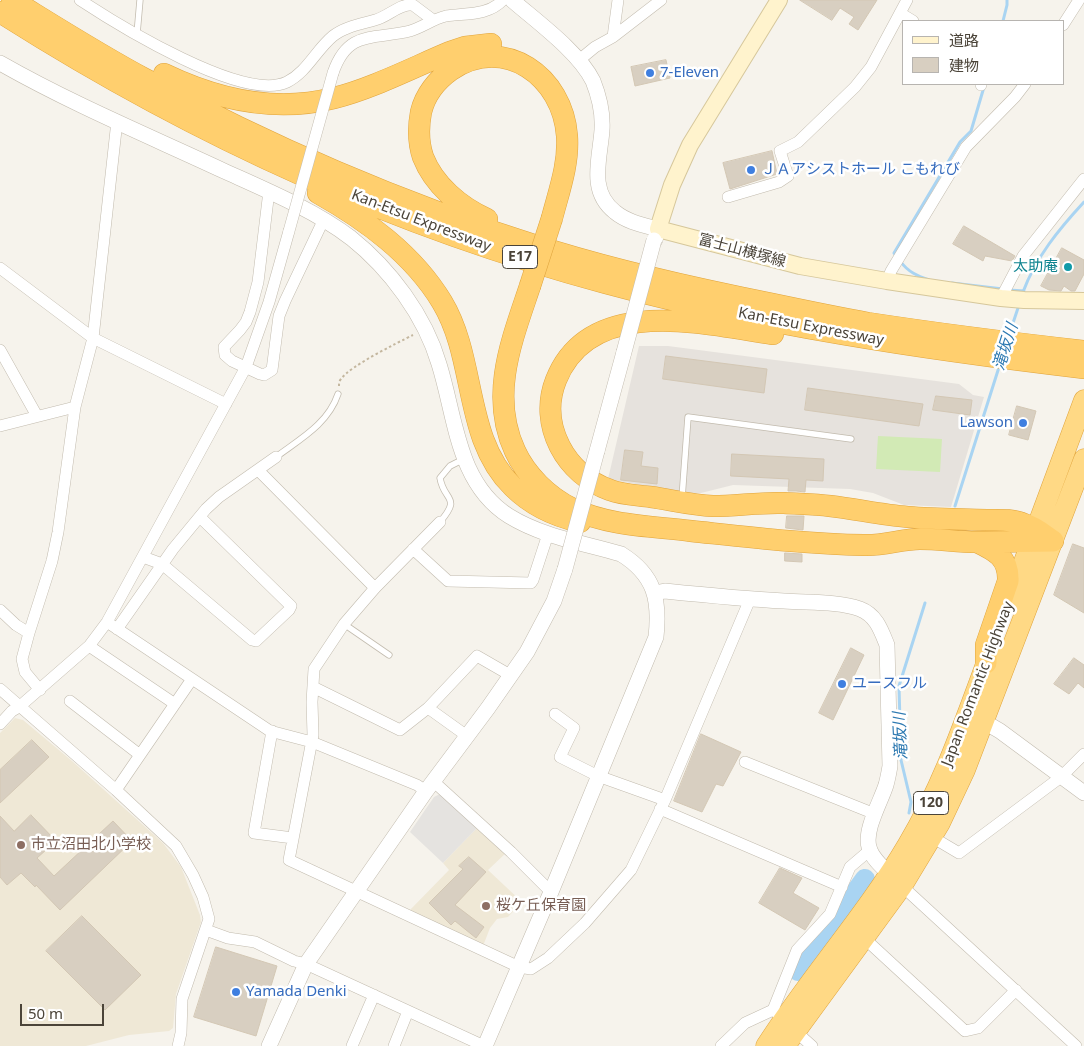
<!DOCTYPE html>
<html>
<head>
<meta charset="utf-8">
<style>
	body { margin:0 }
	#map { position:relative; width:1084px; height:1046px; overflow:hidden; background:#f6f3ec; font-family:"Noto Sans","Noto Sans JP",sans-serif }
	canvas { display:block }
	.legend { position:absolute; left:902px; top:20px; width:162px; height:65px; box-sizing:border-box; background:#fff; border:1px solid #b7b4b0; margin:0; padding:6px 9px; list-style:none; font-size:15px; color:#4b4439 }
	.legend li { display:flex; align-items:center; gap:10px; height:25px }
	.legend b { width:25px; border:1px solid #b7b4b0 }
	.scale { position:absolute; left:20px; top:1004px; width:84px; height:22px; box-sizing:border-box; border:2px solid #4b4439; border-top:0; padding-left:6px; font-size:15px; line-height:18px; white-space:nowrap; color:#4b4439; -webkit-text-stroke:4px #fff; paint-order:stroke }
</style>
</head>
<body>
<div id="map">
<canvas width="1084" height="1046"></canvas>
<ul class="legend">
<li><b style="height:6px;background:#fff3cd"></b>道路</li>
<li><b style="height:14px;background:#d8cfc1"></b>建物</li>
</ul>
<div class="scale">50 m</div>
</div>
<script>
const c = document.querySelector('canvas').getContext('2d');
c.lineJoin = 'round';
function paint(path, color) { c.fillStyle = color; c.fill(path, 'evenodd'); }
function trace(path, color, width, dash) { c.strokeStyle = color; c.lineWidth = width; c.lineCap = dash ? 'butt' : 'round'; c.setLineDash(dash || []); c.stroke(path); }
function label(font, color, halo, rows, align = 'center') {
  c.font = font + ' "Noto Sans","Noto Sans JP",sans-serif'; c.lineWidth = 5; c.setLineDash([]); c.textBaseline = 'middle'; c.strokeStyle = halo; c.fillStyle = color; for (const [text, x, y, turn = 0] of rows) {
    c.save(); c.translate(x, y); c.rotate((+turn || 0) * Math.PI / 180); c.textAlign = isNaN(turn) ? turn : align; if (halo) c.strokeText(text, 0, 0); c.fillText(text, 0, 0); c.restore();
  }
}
const industrial = new Path2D(`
	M639 346H668L959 384 973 395 984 397 951 507 904 505 873 493 850 489 733 485 701 493 690 494 608 479Z`);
const education = new Path2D(`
	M15 718 23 720 72 761 163 843 181 867 200 915 201 922 176 994 173 1028 169 1031 129 1035 86 1046H0V733Z
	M479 826 507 852 488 870 522 902 508 917 497 919 490 928 483 946 409 911 449 870 443 863Z`);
const green = new Path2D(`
	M878 436 942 439 940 472 876 469Z`);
const parking = new Path2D(`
	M440 794 479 826 443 863 410 832 434 797Z`);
const stream = new Path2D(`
	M1003 21 1007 5V0
	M897 257 894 253 960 142 971 131 984 87
	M901 262C908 272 918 276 929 280
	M952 283 1003 289
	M1009 290 1024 291
	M1023 292C1036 257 1059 229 1084 202
	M1009 335 1019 305
	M955 506 1000 364
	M909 813 911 802 901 760 899 686 925 603`);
const river = new Path2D(`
	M798 971 865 879`);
const building = new Path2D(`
	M800 0H877L858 30 849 24 854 17 840 8 832 20Z
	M666 60 670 78 635 86 631 67Z
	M772 151 777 174 730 189 723 163Z
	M964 226 1015 256 1012 261 985 256 983 261 953 244Z
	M1062 248 1084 260V274L1075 291H1071L1064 286 1061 291 1049 290 1041 286Z
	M666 356 767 369 764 393 663 379Z
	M808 388 923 404 919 426 805 410Z
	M936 396 972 400 970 415 933 410Z
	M1017 406 1036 411 1028 440 1009 435Z
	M625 450 643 452 641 466 658 468 657 484 621 480Z
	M732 454 824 459 823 481 806 480 805 492 796 491H788L789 479 731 476Z
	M787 516H804L803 530 786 528Z
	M1073 544 1084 548V613L1054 595Z
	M785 553 802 554V562L785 561Z
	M851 648 864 655 833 720 819 713Z
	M1074 658 1084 665V688L1078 683 1069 694 1054 684Z
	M701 734 741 752 723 786 716 784 702 812 674 801Z
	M32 740 49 757 0 803V770Z
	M31 815 56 841 37 858 54 876 113 821 132 841 60 910 36 885 35 887 21 873 7 885 0 877V816L14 831Z
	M469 857 486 872 455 905 484 927 476 938 455 921 451 925 429 903 463 869 459 866Z
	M780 868 802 878 793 893 819 908 805 930 759 903Z
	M82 916 141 975 105 1010 46 951Z
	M216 947 277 966 256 1036 194 1017Z`);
const path = new Path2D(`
	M339 386C339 384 339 381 341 379 350 366 397 343 413 335`);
const service = new Path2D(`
	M137 34 140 0
	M276 457C300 439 328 424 338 394
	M682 498 688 417 851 439
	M440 522C462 496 444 502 440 478L450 466 464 459
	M344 624 389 655`);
const minor = new Path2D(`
	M80 0C118 25 244 103 287 82 307 72 316 50 333 36 344 27 361 24 375 20 388 17 400 3 413 5L433 20
	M900 13 913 21
	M1063 25 1079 0
	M613 37 618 0
	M578 61 595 47 613 37 661 0
	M333 73C348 29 374 40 410 31 423 27 433 19 446 16 466 13 488 16 503 0
	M981 85V84
	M269 191 258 282 250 312 246 322 240 330 224 347 225 355 232 361 260 374 264 375 272 370 279 316 285 301 323 221
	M728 197 779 182 788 176 780 151 798 142 855 87 871 67 907 0
	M0 268 93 338 226 404
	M887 281 891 271 966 147 1015 97 1025 84
	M1001 298 1023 256 1084 179
	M0 350 37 416
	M0 426 75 407
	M258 470 375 588
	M440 522 375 588 344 624 314 669 312 702 313 735 289 860 519 967 531 969 548 958 585 923 631 870 665 800 750 599
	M413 549 448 581 531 583 533 580 548 534
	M143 557 162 564 252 640 256 641 289 610 291 606 204 521 199 518
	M0 610 16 625 29 633
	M107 622 270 731 312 742 417 785 426 791
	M117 629 173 549 206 509 219 497 276 457
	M89 646 175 704
	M313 687 400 730 428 708 477 656 510 675
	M0 689 116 790 176 846 193 875 203 897 209 919 182 999 181 1033 178 1046
	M40 690 25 672 22 659 29 633 52 561 58 532 75 407 93 338 117 121
	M70 701 140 755
	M428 708 467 736
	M555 714 574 728 560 757 598 776 665 800
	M0 724 12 711 19 707 89 646 107 622 246 367 269 302 289 231
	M272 731 254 833 293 838
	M745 762 875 814
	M433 781 511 852 551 892
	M116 790 192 679
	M660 809 842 887
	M932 837 959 853 1061 777 1084 754
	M902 886 1076 1046
	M206 930 228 938 255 942 294 961 306 964 484 1046
	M864 938 965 1031 978 1028 1016 990
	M773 1010 797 950 830 914 850 867 870 850
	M793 1029 812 1046
	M352 1046 374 995
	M394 1046 408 1011
	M721 1046 745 1023 773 1010 778 1014`);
const tertiary = new Path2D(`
	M512 0C536 21 579 52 593 81 599 96 603 114 602 130 600 159 588 191 615 212 627 222 643 225 658 229L655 240
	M0 63C72 104 149 136 224 171 266 190 314 210 351 238 390 269 425 316 439 364 456 418 457 483 509 516 543 537 584 543 621 554 655 575 660 600 656 637L551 892 485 1046
	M597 451 624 352
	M655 593 665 591C704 595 744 599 784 601 808 603 837 601 860 609 876 615 881 630 887 645L890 766C889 772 888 778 886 785 881 801 864 830 869 847 872 860 887 871 896 880
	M976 717 1000 731 1084 793
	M269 1046 306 964 426 791 488 708 527 652 554 601 565 569`);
const secondary = new Path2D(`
	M779 0 690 145 672 185 658 229 800 266 887 281 1001 298 1024 300 1084 301`);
const trunk = new Path2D(`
	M1009 602 1084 400
	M766 1046C810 977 867 914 908 844 945 782 967 714 992 648
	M785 1046 902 886 940 823 965 770 1084 459`);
const motorway = new Path2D(`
	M12 0C56 27 100 55 145 79 266 145 403 204 534 245 599 266 667 282 734 296 778 305 823 315 868 323 940 334 1012 343 1084 351
	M0 12C187 131 392 226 606 283 762 325 923 349 1084 368
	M164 74C218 100 275 113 334 98 371 89 414 67 450 52L465 47 491 44
	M318 193C366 220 413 254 442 302 477 360 463 438 513 487 532 506 554 516 580 522
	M487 219C460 207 434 185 423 157 418 142 418 128 421 112 425 95 437 80 451 70 505 34 563 77 567 136 569 164 559 191 552 218
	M530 286C512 340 489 395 515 451 526 475 548 497 573 509 610 526 651 526 691 531 748 537 806 544 864 545 883 546 902 539 920 539 939 539 958 542 977 542 1002 542 1027 541 1053 541
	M773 334C705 324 590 294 556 380 538 425 566 475 610 490 623 495 637 495 651 497 672 500 692 505 713 506 737 506 760 502 784 503 799 504 815 504 830 506 856 509 882 515 908 517 934 519 961 519 987 520 999 520 1013 519 1024 524 1035 527 1044 535 1053 541
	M977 542C996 551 1009 558 1008 581L986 645V663`);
const minorBridge = new Path2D(`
	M289 231 333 73`);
const tertiaryBridge = new Path2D(`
	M624 352 654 240
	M565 569 597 451`);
const motorwayBridge = new Path2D(`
	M530 286 552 218`);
const markers = [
	[650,73,5,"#3f7fe0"],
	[751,170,5,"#3f7fe0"],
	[1068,267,5,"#0f9aa8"],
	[1023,423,5,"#3f7fe0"],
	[842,684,5,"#3f7fe0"],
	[21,845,5,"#8d6e63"],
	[486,906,5,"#8d6e63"],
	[236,992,5,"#3f7fe0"]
];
const shields = [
	[520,257,35],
	[931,803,35]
];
const shieldNames = [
	["E17",520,257],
	["120",931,803]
];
const shopNames = [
	["7-Eleven",660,73],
	["ＪＡアシストホール こもれび",761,170],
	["Lawson",1013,423,"right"],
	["ユースフル",852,684],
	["Yamada Denki",246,992]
];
const streetNames = [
	["Kan-Etsu Expressway",421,221,21],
	["富士山横塚線",742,251,15],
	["Kan-Etsu Expressway",811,327,11],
	["Japan Romantic Highway",978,684,-69]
];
const cultureNames = [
	["太助庵",1058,267]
];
const educationNames = [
	["市立沼田北小学校",31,845],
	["桜ケ丘保育園",496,906]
];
const waterNames = [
	["滝坂川",1006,347,-72],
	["滝坂川",901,736,-93]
];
paint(industrial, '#e6e2dd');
paint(education, '#efe8d6');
paint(green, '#d2eab5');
paint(parking, '#e5e3e0');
trace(stream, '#a9d4f2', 3);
trace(river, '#a9d4f2', 20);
paint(building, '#d8cfc1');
trace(building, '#d3c7b4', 1);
trace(service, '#c2bbae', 7);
trace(minor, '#c2bbae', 12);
trace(tertiary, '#c2bbae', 16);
trace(secondary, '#d6c79b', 18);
trace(trunk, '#e0a43c', 21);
trace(motorway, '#e0a43c', 22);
trace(path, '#c4b79f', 2, [2.5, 2.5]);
trace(service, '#fff', 5.5);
trace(minor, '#fff', 11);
trace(tertiary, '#fff', 15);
trace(secondary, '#fff3cd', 16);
trace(trunk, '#ffd985', 20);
trace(motorway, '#ffcf6e', 21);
trace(minorBridge, '#c2bbae', 12, []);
trace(tertiaryBridge, '#c2bbae', 16, []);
trace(motorwayBridge, '#e0a43c', 22, []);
trace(minorBridge, '#fff', 11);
trace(tertiaryBridge, '#fff', 15);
trace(motorwayBridge, '#ffcf6e', 21);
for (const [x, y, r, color] of markers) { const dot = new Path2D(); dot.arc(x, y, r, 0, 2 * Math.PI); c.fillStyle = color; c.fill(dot); trace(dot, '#fff', 2); }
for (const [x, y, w] of shields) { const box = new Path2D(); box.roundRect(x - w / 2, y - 11.5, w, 23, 4); c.fillStyle = '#fff'; c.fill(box); trace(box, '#4b4439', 1); }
label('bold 14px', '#4b4439', null, shieldNames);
label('15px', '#366cbe', '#fff', shopNames, 'left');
label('15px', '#4b4439', '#fff', streetNames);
label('15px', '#0d838f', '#fff', cultureNames, 'right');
label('15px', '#785e54', '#fff', educationNames, 'left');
label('italic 16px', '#2e7ab2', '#fff', waterNames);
</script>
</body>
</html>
